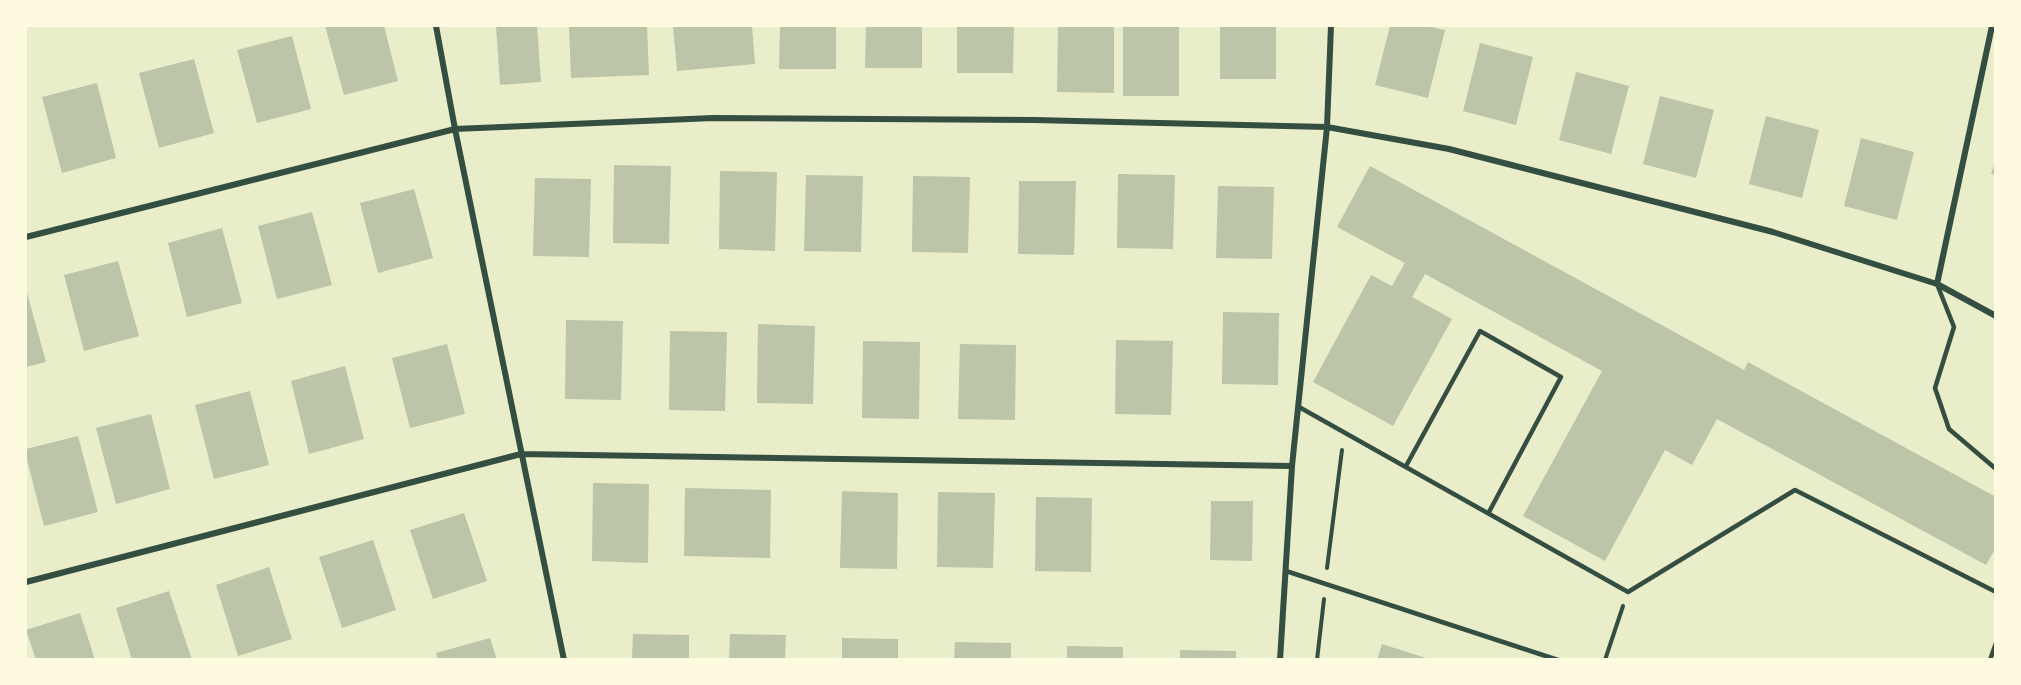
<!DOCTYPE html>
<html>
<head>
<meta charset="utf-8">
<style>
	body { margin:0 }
	#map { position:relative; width:2021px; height:685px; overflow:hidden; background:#e9edc9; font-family:"Work Sans",sans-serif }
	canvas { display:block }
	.frame { position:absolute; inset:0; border:27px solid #fefae0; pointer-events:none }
</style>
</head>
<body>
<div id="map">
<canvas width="2021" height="685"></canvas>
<div class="frame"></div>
</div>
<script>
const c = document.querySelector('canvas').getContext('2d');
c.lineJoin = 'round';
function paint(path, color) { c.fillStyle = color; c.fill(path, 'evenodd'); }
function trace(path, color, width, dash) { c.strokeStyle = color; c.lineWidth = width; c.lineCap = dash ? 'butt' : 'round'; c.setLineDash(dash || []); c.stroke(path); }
const building = new Path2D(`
	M325 26H384L398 81 344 95Z
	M496 26H537L541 82 500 85Z
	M569 26H647L649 75 571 78Z
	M673 26H752L755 64 677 71Z
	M780 26H836V69H779Z
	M866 26H922V68H865Z
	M957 26H1014L1013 73H957Z
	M1058 26H1114V93L1057 92Z
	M1123 26H1179V96H1123Z
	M1220 26H1276V79H1220Z
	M1390 26H1426L1445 30 1428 98 1375 85Z
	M292 36 311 109 257 123 237 50Z
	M1480 43 1533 57 1516 125 1463 111Z
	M194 59 214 133 159 148 139 73Z
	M1576 72 1629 86 1611 154 1559 140Z
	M97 83 116 158 62 173 42 97Z
	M1660 96 1714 110 1696 178 1643 164Z
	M1766 116 1819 130 1802 198 1749 184Z
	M1861 138 1914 152 1897 220 1844 206Z
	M1996 160V175L1991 174Z
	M614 165 671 166 669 244 613 243Z
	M1370 166 1744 370 1748 362 1996 497V547L1986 565 1717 419 1692 465 1665 450 1605 561 1523 516 1602 371 1425 274 1412 297 1452 319 1393 426 1313 382 1371 275 1392 286 1405 263 1337 227Z
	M720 171 777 172 775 251 719 249Z
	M1118 174 1175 175 1173 249 1117 248Z
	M806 175 863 176 861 252 804 251Z
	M913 176 970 177 968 253 912 252Z
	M535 178 591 179 589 257 533 256Z
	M1019 181H1076L1074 255 1018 254Z
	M1218 186 1274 187 1272 259 1216 258Z
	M414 189 433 258 378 273 360 203Z
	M312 212 332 285 277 299 258 226Z
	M222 228 242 303 187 317 168 243Z
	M118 261 139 336 84 351 64 275Z
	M26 289 46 362 26 367Z
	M1223 312 1279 313 1278 385 1222 384Z
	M566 320 623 321 621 400 565 399Z
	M758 324 815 326 813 404 757 403Z
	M670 331 727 332 725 411 669 410Z
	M1116 340 1173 341 1171 415 1115 414Z
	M863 341 920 342 919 419 862 418Z
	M447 344 465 414 410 428 392 358Z
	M960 344 1016 345 1015 420 958 419Z
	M345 366 364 439 309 454 291 381Z
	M250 391 269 465 214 479 195 405Z
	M151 414 170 489 116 504 96 428Z
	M78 436 98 512 44 526 26 456V449Z
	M593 483 649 484 648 563 592 561Z
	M685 488 771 490 770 558 684 556Z
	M842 491 898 493 897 569 840 568Z
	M938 492 995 493 993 568 937 567Z
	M1036 497 1092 498 1091 572 1035 571Z
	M1211 501H1253L1252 561 1210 560Z
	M464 513 487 581 433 599 410 530Z
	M373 540 396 610 342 628 319 557Z
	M269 567 292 639 238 656 216 585Z
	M169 591 192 660H132L116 608Z
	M80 613 95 660H36L26 630Z
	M633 634 689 635V660H632Z
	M730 634 786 635 785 660H729Z
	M490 638 497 660H438L436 653Z
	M842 638 898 639V660H842Z
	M955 642 1011 643V660H954Z
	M1382 644 1429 659V660H1377Z
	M1067 646 1123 647V660H1067Z
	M1180 650 1236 651V660H1180Z`);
const path = new Path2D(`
	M1327 568 1342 450
	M1317 660 1324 599
	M1605 660 1623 606`);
const service = new Path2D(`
	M1937 284 1954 327 1935 388 1949 429 1996 469
	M1299 407 1628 592 1795 490 1996 592
	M1406 466 1480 331 1561 377 1489 512
	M1286 571 1558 660
	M1990 660 1996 643`);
const minor = new Path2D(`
	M436 26 455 129 564 660
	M26 237 455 129 713 118 1034 120 1327 127 1449 149 1773 232 1937 284 1996 316
	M1937 284 1992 26
	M26 582 521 454 1292 466
	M1280 660 1292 466 1327 127 1331 26`);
paint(building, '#bcc5a7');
trace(path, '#344e41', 4);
trace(service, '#344e41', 4.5);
trace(minor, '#344e41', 6);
</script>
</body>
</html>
